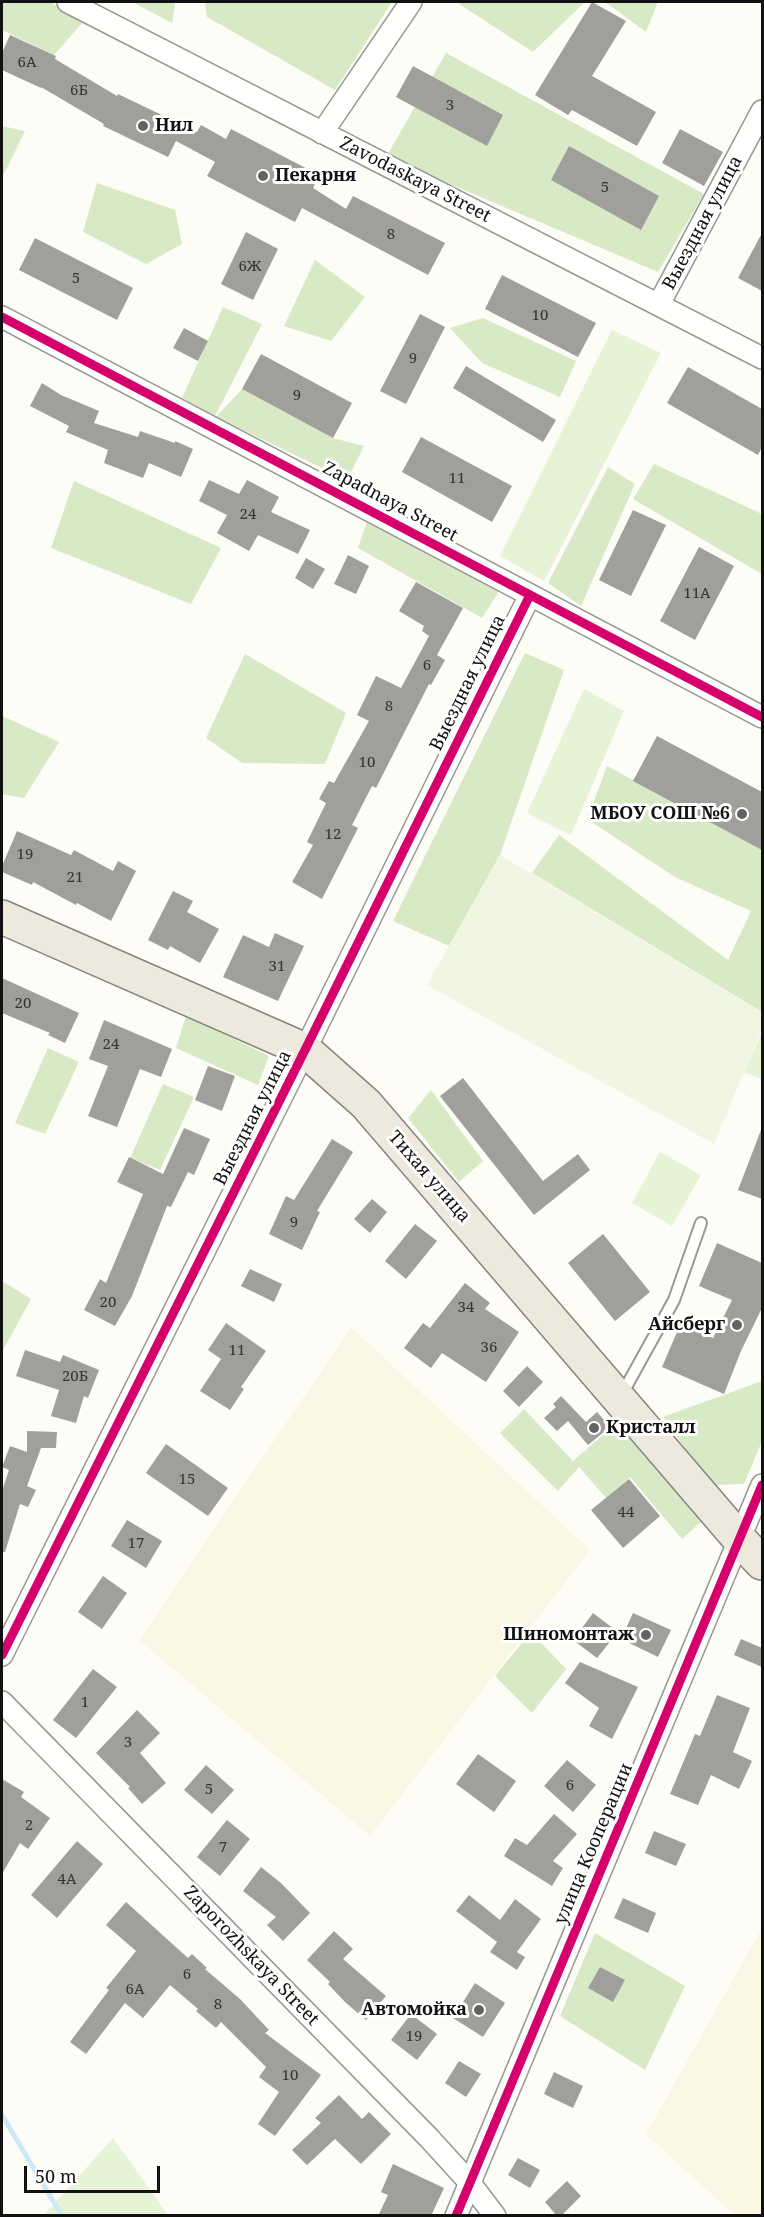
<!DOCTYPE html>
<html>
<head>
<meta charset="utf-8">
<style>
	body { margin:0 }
	#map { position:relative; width:764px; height:2217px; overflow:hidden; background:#fdfcf7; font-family:"Noto Serif",serif }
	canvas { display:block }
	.frame { position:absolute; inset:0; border:3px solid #111; pointer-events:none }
	.scale { position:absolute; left:24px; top:2166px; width:136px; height:27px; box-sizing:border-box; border:3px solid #111; border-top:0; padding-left:8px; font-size:18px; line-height:21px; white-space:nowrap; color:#111; -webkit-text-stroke:4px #fff; paint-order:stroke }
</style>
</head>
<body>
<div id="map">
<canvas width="764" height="2217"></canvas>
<div class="frame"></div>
<div class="scale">50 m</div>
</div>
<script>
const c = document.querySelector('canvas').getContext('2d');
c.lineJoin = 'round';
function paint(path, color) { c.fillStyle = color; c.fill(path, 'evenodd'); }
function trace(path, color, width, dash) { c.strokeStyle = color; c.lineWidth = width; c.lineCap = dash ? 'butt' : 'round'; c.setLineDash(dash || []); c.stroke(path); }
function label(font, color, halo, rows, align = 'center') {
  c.font = font + ' "Noto Serif",serif'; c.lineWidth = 6; c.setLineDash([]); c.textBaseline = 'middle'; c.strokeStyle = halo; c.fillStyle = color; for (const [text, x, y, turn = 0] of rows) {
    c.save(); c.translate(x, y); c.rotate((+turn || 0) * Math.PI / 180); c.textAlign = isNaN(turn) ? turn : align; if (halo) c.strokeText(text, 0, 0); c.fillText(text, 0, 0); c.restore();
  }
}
const farmland = new Path2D(`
	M351 1327 590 1550 370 1836 139 1640Z
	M762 1928V2215H734L646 2134Z`);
const green = new Path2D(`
	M612 330 661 353 544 581 500 556Z
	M584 689 624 711 571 835 527 813Z
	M762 1032V1079L744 1072Z
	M660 1152 701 1175 672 1226 632 1203Z
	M113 2138 168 2215H44Z`);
const forest = new Path2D(`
	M2 2H50L85 20 54 55 2 30Z
	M132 2H174L175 5 172 23Z
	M205 2H392L335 90 207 17Z
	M460 2H585L533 52 459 4Z
	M605 2H658L646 32Z
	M446 53 704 194 658 272 386 157Z
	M2 126 25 131 2 178Z
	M97 183 175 210 182 244 146 264 83 232Z
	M315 260 365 297 331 341 284 326Z
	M223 307 262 324 215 416 182 398Z
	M483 318 576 361 560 397 482 363 450 328Z
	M242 389 333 438 364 446 347 480 216 417Z
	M654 464 762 514V574L633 499Z
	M608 467 635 484 581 606 548 583Z
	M74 481 221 548 191 604 51 548Z
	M369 515 503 585 482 618 358 548Z
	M525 653 564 670 500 855 449 946 393 921Z
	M245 654 346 713 325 764 242 763 206 738Z
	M2 716 59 742 24 798 2 794Z
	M607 766 762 849V1012L532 873 559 835 728 960 751 911 675 877 587 819Z
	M186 1016 269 1056 258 1085 176 1048Z
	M48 1048 79 1062 45 1134 15 1123Z
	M163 1084 194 1097 160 1170 130 1158Z
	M431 1090 483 1161 459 1182 408 1118Z
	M2 1281 31 1299 2 1352Z
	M762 1381V1441L744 1484 711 1485 663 1417Z
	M524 1409 573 1461 618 1422 705 1518 682 1539 630 1477 606 1498 579 1467 558 1491 500 1433Z
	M531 1632 566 1669 532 1713 495 1676Z
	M595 1933 685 1986 645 2070 560 2016Z`);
const pitch = new Path2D(`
	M500 855 762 1012V1028L714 1144 427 985Z`);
const stream = new Path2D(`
	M2 2115 62 2216`);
const building = new Path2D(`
	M592 2 626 21 592 76 656 112 637 146 572 110 568 115 535 95Z
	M10 35 56 56 55 59 117 96 118 94 197 132 201 125 226 139 231 129 319 175 313 188 346 209 353 196 445 243 428 275 302 208 295 222 207 176 215 162 176 141 168 157 103 126 104 124 41 87V88L2 70V53Z
	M413 66 503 115 487 146 396 97Z
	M680 129 723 152 704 186 662 163Z
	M569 146 659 196 641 230 551 180Z
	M246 232 278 249 253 300 221 284Z
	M762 233V291L738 278Z
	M35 238 133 288 117 320 19 270Z
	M502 275 596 323 578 357 485 309Z
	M420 314 445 327 406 404 380 391Z
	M184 328 208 341 198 361 173 348Z
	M261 354 352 403 333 438 242 389Z
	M466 366 556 420 543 442 453 388Z
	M688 367 762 409V447L758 455 667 403Z
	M42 383 61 395 99 411 94 423 138 437 140 431 175 443V441L193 449 181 477 149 463 143 478 104 463 108 450 66 432 69 426 30 406Z
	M421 437 512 486 492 522 402 472Z
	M209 480 239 494 247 480 279 497 271 512 310 530 298 554 258 535 249 551 217 533 227 515 199 501Z
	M633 510 666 525 631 596 599 580Z
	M699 547 734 566 695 640 660 621Z
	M348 555 369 566 356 594 334 584Z
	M306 558 325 569 313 589 295 578Z
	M416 582 463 608 437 655 445 660 431 685 429 684 376 788 372 786 352 825 358 828 322 899 292 882 313 845 307 842 326 803 319 799 329 781 334 783 369 721 357 715 376 676 401 688 429 636 422 631 424 626 399 611Z
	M657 736 762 792V850L633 781Z
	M17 831 71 855 74 850 113 871 118 861 136 871 111 921 77 903 76 905 33 882 32 885 2 872V866Z
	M173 891 193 901 187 912 219 929 200 963 170 946 168 950 148 940Z
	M275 933 304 946 278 1001 223 977 243 935 269 947Z
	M2 978 79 1013 65 1043 48 1035 50 1033 2 1013Z
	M104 1020 172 1049 161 1077 140 1069 117 1127 88 1116 108 1066 89 1059Z
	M208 1066 235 1076 222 1111 195 1100Z
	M463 1078 543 1181 578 1154 590 1170 534 1215 440 1096Z
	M184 1128 210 1139 194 1175 188 1172 171 1207 167 1206 132 1296 115 1326 84 1310 100 1279 106 1283 143 1194 117 1182 129 1157 163 1174Z
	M761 1130H762V1199L738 1190Z
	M332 1139 353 1152 317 1211 320 1212 302 1250 269 1234 286 1196 294 1200Z
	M372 1199 387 1212 370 1233 354 1219Z
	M415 1224 437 1241 406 1279 385 1261Z
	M603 1234 650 1292 615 1321 568 1263Z
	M717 1243 762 1263V1308L741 1351 724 1394 662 1367 680 1325 713 1338 732 1300 699 1286Z
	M250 1269 282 1284 274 1302 241 1286Z
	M465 1283 490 1303 485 1309 519 1332 486 1382 442 1353 431 1368 404 1348 423 1323 430 1328Z
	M226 1323 266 1351 241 1387 244 1389 230 1410 200 1391 221 1359 208 1350Z
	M25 1350 60 1362 63 1355 99 1370 88 1398 84 1396 76 1423 51 1416 59 1390 16 1376Z
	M527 1366 543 1382 519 1407 503 1391Z
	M561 1396 586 1422 597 1412 610 1427 588 1445 568 1421 557 1431 544 1418 556 1407 553 1404Z
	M27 1431 57 1432 56 1448H41L27 1486 36 1490 28 1507 20 1504 5 1552H2V1491L9 1470 2 1467 10 1446 27 1452Z
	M166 1444 228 1488 208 1516 146 1473Z
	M629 1479 660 1516 623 1548 591 1510Z
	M127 1520 162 1541 146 1568 111 1546Z
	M103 1576 127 1593 102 1629 78 1612Z
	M593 1613 618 1632 597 1658 573 1640Z
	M633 1613 671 1630 658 1657 621 1639Z
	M741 1639 762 1648V1667L734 1655Z
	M580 1662 638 1687 612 1739 589 1726 599 1708 565 1683Z
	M93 1669 117 1687 76 1738 53 1720Z
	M717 1695 750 1708 733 1752 752 1761 739 1789 711 1775 698 1805 670 1794 695 1734 700 1736Z
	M137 1710 160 1733 140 1753 166 1783 142 1804 128 1788 130 1787 96 1753Z
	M478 1754 516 1781 494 1812 456 1784Z
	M567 1760 596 1785 573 1812 544 1786Z
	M206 1765 234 1790 212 1814 184 1790Z
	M2 1779 24 1792 21 1797 50 1818 28 1849 20 1843 2 1874Z
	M554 1814 577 1834 553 1861 563 1868 552 1886 504 1856 515 1838 527 1845Z
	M227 1820 250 1839 220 1876 197 1857Z
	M654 1831 686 1844 676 1866 645 1853Z
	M77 1841 103 1864 57 1918 31 1895Z
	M261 1867 281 1883 310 1913 283 1941 267 1925 276 1917 243 1891Z
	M469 1895 500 1920 515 1899 541 1919 517 1952 525 1957 517 1970 490 1952 497 1942 456 1911Z
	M623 1898 656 1913 648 1933 614 1918Z
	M126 1902 188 1958 192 1954 207 1968 205 1969 240 1999 269 2030 265 2033 321 2075 275 2136 258 2124 279 2092 259 2077 266 2067 221 2022 216 2028 196 2011 198 2009 170 1985 143 2018 125 2003 86 2054 70 2042 109 1990 106 1988 136 1951 106 1925Z
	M334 1931 353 1949 343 1959 386 1996 366 2020 345 2002 328 1984 330 1982 307 1960Z
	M600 1967 625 1980 613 2002 588 1988Z
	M475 1983 505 2003 483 2037 453 2018Z
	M411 2014 437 2034 417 2060 391 2040Z
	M459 2061 481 2074 466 2097 445 2083Z
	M554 2072 583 2086 573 2108 544 2094Z
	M339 2095 362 2119 369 2112 391 2134 361 2164 335 2139 307 2165 292 2150 321 2123 315 2118Z
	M518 2158 540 2170 530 2188 508 2175Z
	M393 2164 444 2188 431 2216H378L388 2195 381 2192Z
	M567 2181 581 2196 561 2216H557L545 2202Z`);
const lane = new Path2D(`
	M621 1396 674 1300 701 1223`);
const street = new Path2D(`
	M68 2 762 358
	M322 133 411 2
	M659 304 762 111
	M2 317 762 717
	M2 1655 305 1050 530 595
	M2 1702 429 2138 470 2183 495 2216
	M456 2216 762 1485`);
const primary = new Path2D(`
	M2 917 305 1050 366 1104 741 1541 762 1563`);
const cycleway = new Path2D(`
	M2 317 762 717
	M2 1655 305 1050 530 595
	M456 2216 762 1485`);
const markers = [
	[143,126,6,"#646362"],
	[263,176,6,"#646362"],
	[742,814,6,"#646362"],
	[737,1325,6,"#646362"],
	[594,1428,6,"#646362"],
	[646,1635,6,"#646362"],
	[479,2010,6,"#646362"]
];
const numberNames = [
	["6А",27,63],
	["6Б",79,91],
	["3",450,106],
	["5",605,188],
	["8",391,235],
	["6Ж",250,267],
	["5",76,279],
	["10",540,316],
	["9",413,359],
	["9",297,396],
	["11",457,479],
	["24",248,515],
	["11А",697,594],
	["6",427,666],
	["8",389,707],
	["10",367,763],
	["12",333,835],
	["19",25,855],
	["21",75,878],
	["31",277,967],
	["20",23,1004],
	["24",111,1045],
	["9",294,1223],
	["20",108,1303],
	["34",466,1308],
	["36",489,1348],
	["11",237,1351],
	["20Б",75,1377],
	["15",187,1480],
	["44",626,1513],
	["17",136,1544],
	["1",85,1703],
	["3",128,1743],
	["6",570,1786],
	["5",209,1790],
	["2",29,1826],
	["7",223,1848],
	["4А",67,1880],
	["6",187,1975],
	["6А",135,1990],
	["8",218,2005],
	["19",414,2037],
	["10",290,2076]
];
const poiNames = [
	["Нил",155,126,"left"],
	["Пекарня",275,176,"left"],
	["МБОУ СОШ №6",730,814],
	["Айсберг",725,1325],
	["Кристалл",606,1428,"left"],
	["Шиномонтаж",634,1635],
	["Автомойка",467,2010]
];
const streetNames = [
	["Zavodaskaya Street",415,180,27],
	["Выездная улица",703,223,-62],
	["Zapadnaya Street",390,502,28],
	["Выездная улица",468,683,-64],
	["Выездная улица",253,1118,-63],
	["Тихая улица",429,1177,49],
	["улица Кооперации",594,1844,-67],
	["Zaporozhskaya Street",251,1956,46]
];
paint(farmland, '#f9f7e4');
paint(green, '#e7f3d7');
paint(forest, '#d8eac5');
paint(pitch, '#f0f6e1');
trace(stream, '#cde8f7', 5);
paint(building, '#a19f9c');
trace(lane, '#979795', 14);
trace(street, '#979795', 24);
trace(primary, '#858482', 36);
trace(lane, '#fffffe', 10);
trace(street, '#fffffe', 21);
trace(primary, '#ede9dc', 33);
trace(cycleway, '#d6006c', 9);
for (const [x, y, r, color] of markers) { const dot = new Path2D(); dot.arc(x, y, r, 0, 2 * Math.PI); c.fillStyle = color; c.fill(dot); trace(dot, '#fff', 2); }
label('15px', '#353434', null, numberNames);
label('bold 18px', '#111', '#fff', poiNames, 'right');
label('18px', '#111', '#fff', streetNames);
</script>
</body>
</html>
